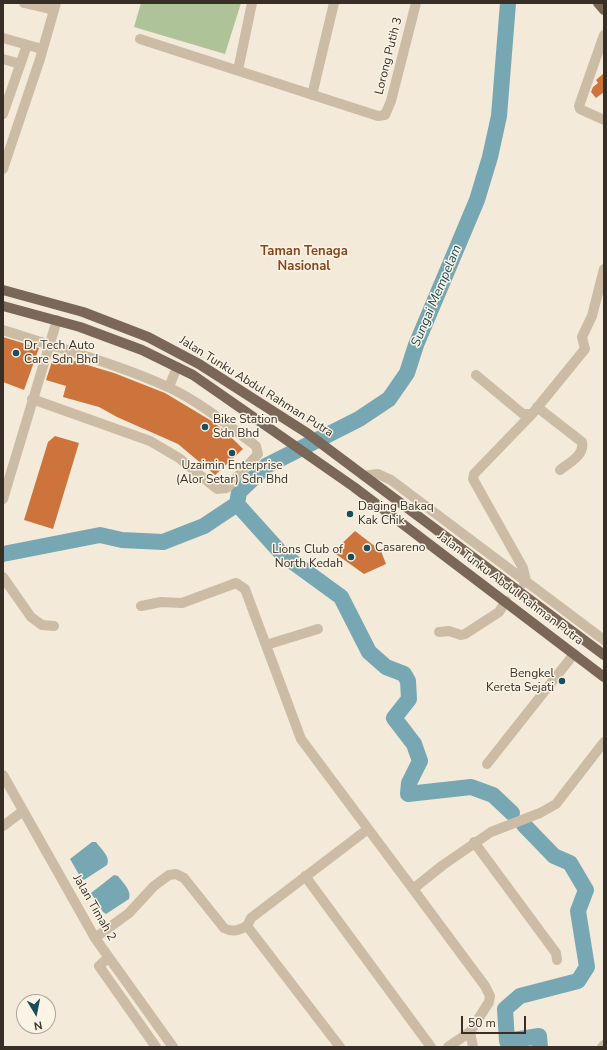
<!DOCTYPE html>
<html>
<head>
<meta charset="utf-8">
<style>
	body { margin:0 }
	#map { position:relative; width:607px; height:1050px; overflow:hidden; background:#f3ead9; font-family:"Nunito Sans",sans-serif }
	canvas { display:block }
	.frame { position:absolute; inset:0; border:4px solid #372e26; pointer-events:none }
	.north { position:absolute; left:16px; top:994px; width:40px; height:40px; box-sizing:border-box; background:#faf4e6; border:1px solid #aca599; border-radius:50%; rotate:170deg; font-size:11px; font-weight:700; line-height:16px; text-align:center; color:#372e26 }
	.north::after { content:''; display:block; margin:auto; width:14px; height:18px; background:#1a4e5b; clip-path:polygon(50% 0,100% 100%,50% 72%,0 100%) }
	.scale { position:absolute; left:461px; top:1016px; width:65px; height:18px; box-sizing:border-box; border:2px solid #372e26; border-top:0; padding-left:5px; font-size:12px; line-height:14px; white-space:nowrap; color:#372e26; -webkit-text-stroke:3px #faf4e6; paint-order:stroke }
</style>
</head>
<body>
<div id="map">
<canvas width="607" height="1050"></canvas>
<div class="frame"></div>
<div class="north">N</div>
<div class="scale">50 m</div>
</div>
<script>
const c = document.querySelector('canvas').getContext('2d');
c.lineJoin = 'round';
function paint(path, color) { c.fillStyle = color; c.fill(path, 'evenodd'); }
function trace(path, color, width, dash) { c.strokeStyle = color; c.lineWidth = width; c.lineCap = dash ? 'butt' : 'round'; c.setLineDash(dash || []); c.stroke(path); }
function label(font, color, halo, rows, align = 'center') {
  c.font = font + ' "Nunito Sans",sans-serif'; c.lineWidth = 3; c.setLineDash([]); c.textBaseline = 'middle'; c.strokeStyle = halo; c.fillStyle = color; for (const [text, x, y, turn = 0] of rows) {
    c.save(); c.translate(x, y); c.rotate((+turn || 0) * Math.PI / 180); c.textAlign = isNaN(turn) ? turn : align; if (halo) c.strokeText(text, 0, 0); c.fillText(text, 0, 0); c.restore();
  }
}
const green = new Path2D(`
	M141 3H241L225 54 134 27Z`);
const water = new Path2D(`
	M92 842H96C101 849 111 857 107 865L84 880 81 878 70 859Z
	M114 875 118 876C122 882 132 890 129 899L106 914 103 912 91 893Z`);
const river = new Path2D(`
	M237 504 239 492 266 466 359 419 389 399 407 373 416 345 477 200 490 157 499 116 508 3
	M237 504 282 554 341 597 369 652 386 667 404 674 408 681 409 699 394 718 414 744 420 761 409 783 408 794 471 787 493 795 512 813
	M3 554 100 535 122 540 163 542 204 526 237 504
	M524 825 554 856 570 863 586 890 578 911 587 967 578 981 520 996 505 1009 507 1041 539 1036 540 1047`);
const building = new Path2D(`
	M604 73V92L596 98 591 92 593 87 598 83 596 80Z
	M3 337 39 348 24 390 3 382Z
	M54 355 114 373 165 393 210 420 225 431 243 449 215 475 178 444 117 417 99 407 63 397 66 386 46 380Z
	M55 436 79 443 53 529 24 520 48 442Z
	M355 531 381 551 386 564 364 574 333 552Z`);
const minor = new Path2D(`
	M24 3 54 10
	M604 35 579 106 580 109 604 120
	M3 38 42 49
	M140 39 378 116 385 115 391 101 416 3
	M3 59 20 64
	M238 70 252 3
	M312 95 334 3
	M3 114 27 45
	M3 169 40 59 56 3
	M3 330C58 348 115 363 168 387 200 402 228 425 256 446L258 454 227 488 217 489 179 458 150 441 32 399
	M476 375 523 414H532L585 349 582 337 592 316 604 269
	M169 387 177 367
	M537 407 582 442C585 455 569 463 560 470
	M364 476 378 474 391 480 604 640
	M3 499 57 320
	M3 577 31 617 42 625 54 626
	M524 583 526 581 523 568 473 479 474 474 532 414
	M141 606 161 602 182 603 236 583 245 589 301 739 413 889 443 865 491 832 540 813 556 804 604 742
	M439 632 449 631 461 635 465 634 499 612 506 601
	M266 645 318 629
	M487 764 574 654
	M3 775 95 938 173 1047
	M3 826 23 811
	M474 842 556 953 557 960
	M305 876 431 1047
	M413 889 485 986 490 996 489 1002 470 1032 448 1047
	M247 926 340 1047
	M95 938 129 913 154 886 169 875 176 874 184 878 224 928C233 933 239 930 247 926L251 918 368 829
	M108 958 99 966 156 1047
	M470 1032 473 1047
	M602 1047 604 1045`);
const major = new Path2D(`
	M598 3 604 10
	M3 290 83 312 148 337 199 364 307 433 604 655
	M3 306 80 327 142 350 193 375 354 487 604 677`);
const markers = [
	[16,353,4,"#1a4e5b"],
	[205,427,4,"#1a4e5b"],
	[232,453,4,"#1a4e5b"],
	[350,514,4,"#1a4e5b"],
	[367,548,4,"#1a4e5b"],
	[351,557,4,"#1a4e5b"],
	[562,681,4,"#1a4e5b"]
];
const streetNames = [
	["Lorong Putih 3",389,56,-76],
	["Jalan Tunku Abdul Rahman Putra",256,387,32],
	["Jalan Tunku Abdul Rahman Putra",510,589,37],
	["Jalan Timah 2",94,908,60]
];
const poiNames = [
	["Dr Tech Auto",24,346],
	["Care Sdn Bhd",24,360],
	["Bike Station",213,420],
	["Sdn Bhd",213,434],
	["Uzaimin Enterprise",232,466,"center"],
	["(Alor Setar) Sdn Bhd",232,480,"center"],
	["Daging Bakaq",358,507],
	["Kak Chik",358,521],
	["Casareno",375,548],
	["Lions Club of",343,550,"right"],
	["North Kedah",343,564,"right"],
	["Bengkel",554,674,"right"],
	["Kereta Sejati",554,688,"right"]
];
const neighbourhoodNames = [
	["Taman Tenaga",304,252],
	["Nasional",304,267]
];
const waterNames = [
	["Sungai Mempelam",437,296,-67]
];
paint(green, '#afc398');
paint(water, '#77a7b2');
trace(river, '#77a7b2', 16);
paint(building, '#cd743d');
trace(minor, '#ccbca5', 10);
trace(major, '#7a6757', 10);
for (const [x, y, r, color] of markers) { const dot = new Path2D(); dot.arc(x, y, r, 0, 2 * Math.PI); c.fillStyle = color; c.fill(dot); trace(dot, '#faf4e6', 1.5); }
label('12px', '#372e26', '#faf4e6', streetNames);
label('12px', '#372e26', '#faf4e6', poiNames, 'left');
label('bold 13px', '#8a451b', '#faf4e6', neighbourhoodNames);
label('italic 13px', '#1a4e5b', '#faf4e6', waterNames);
</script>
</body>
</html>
